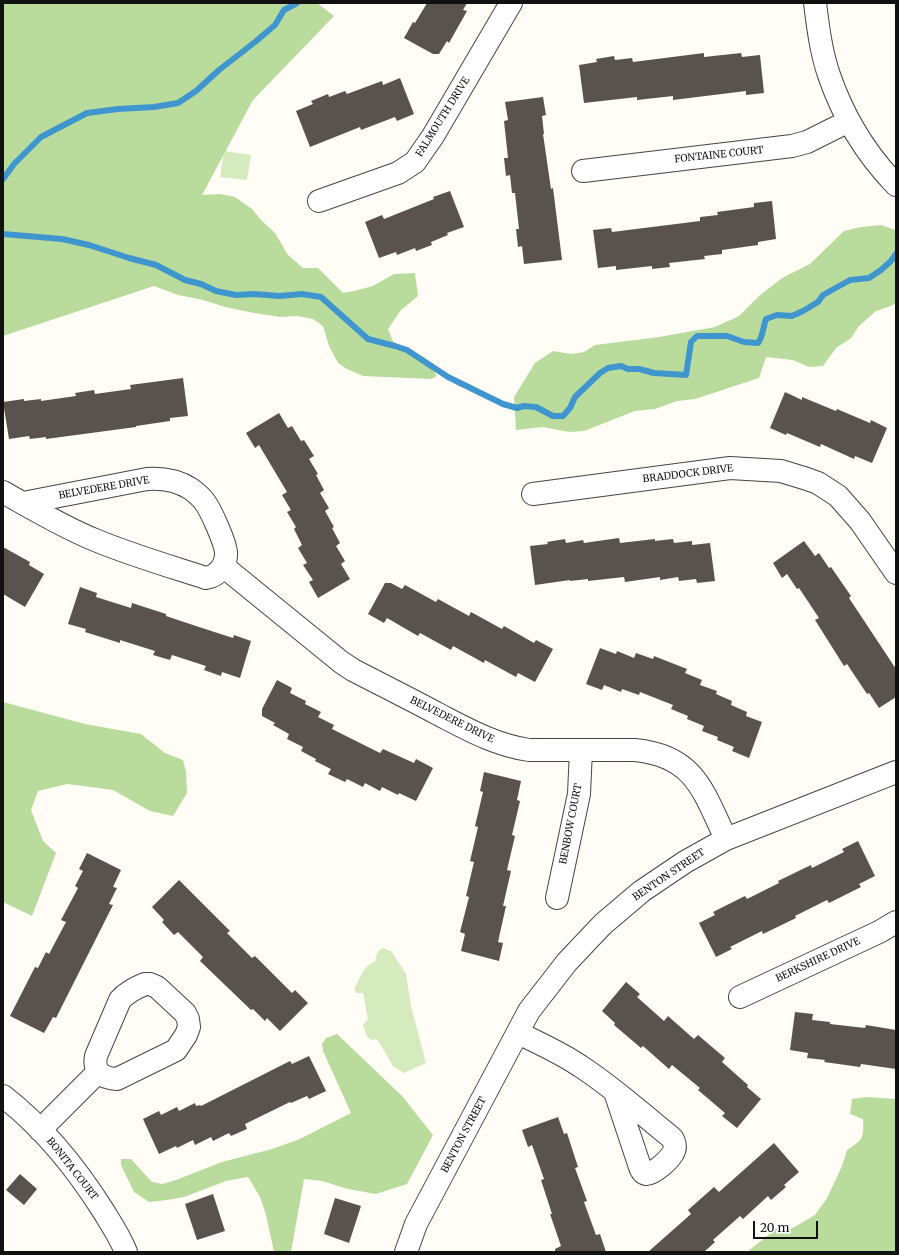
<!DOCTYPE html>
<html>
<head>
<meta charset="utf-8">
<style>
	body { margin:0 }
	#map { position:relative; width:899px; height:1255px; overflow:hidden; background:#fffdf5; font-family:Merriweather,serif }
	canvas { display:block }
	.frame { position:absolute; inset:0; border:4px solid #111; pointer-events:none }
	.scale { position:absolute; left:753px; top:1221px; width:65px; height:18px; box-sizing:border-box; border:2px solid #111; border-top:0; padding-left:5px; font-size:12px; line-height:14px; white-space:nowrap; color:#111; -webkit-text-stroke:3px #fff; paint-order:stroke }
</style>
</head>
<body>
<div id="map">
<canvas width="899" height="1255"></canvas>
<div class="frame"></div>
<div class="scale">20 m</div>
</div>
<script>
const c = document.querySelector('canvas').getContext('2d');
c.lineJoin = 'round';
function paint(path, color) { c.fillStyle = color; c.fill(path, 'evenodd'); }
function trace(path, color, width, dash) { c.strokeStyle = color; c.lineWidth = width; c.lineCap = dash ? 'butt' : 'round'; c.setLineDash(dash || []); c.stroke(path); }
function label(font, color, halo, rows, align = 'center') {
  c.font = font + ' Merriweather,serif'; c.lineWidth = 4; c.setLineDash([]); c.textBaseline = 'middle'; c.strokeStyle = halo; c.fillStyle = color; for (const [text, x, y, turn = 0] of rows) {
    c.save(); c.translate(x, y); c.rotate((+turn || 0) * Math.PI / 180); c.textAlign = isNaN(turn) ? turn : align; if (halo) c.strokeText(text, 0, 0); c.fillText(text, 0, 0); c.restore();
  }
}
const green = new Path2D(`
	M224 151 251 155 247 180 220 177Z
	M383 948 391 951 406 974 411 1006 426 1063 404 1073 393 1066 377 1039 372 1040 367 1037 363 1025 368 1019 363 993H356L354 989C359 981 364 964 375 962 376 956 377 951 383 948Z`);
const forest = new Path2D(`
	M3 3H317L334 16 253 100 202 195 220 194 235 197 252 209 261 220 275 233 288 255 303 268H318L343 293 354 291 373 286 394 274 415 273 418 296 401 310 388 329 395 346 407 350 430 365 437 376 431 379 363 376 347 369 338 363 329 346 323 326 313 319 297 316 280 317 254 313 225 307 203 300 178 295 154 286 3 336Z
	M881 225 896 230V303L891 306 876 311 859 326 851 338 836 348 823 366 809 367 793 360 766 357 759 378 695 399 677 401 655 409 635 411 584 431 569 432 543 427 516 430 514 397 535 363 553 351 571 354 584 352 595 345 659 337 715 327 739 316 759 296 782 278 810 264 844 231 861 227Z
	M3 702 85 724 141 734 165 753 183 760 186 772 187 793 173 816 150 811 113 790 67 784 38 791 31 810 43 841 56 853 32 916 3 902Z
	M337 1034 402 1096 433 1135 407 1184 376 1194 348 1189 322 1181 304 1179 291 1252H274L266 1215 260 1197 248 1177 226 1181 184 1197 167 1200 149 1202 134 1192 121 1165V1159H131L152 1182 162 1184 176 1180 222 1162 272 1149 300 1139 351 1113 323 1051 322 1044 326 1038Z
	M866 1097 896 1099V1252H747L776 1229H791L815 1215 827 1198 842 1166 847 1150C863 1140 864 1138 863 1119L850 1114 852 1099Z`);
const stream = new Path2D(`
	M3 179 14 164 41 137 87 113 118 109 154 107 178 103 196 91 219 70 255 42 275 25 284 10 297 3
	M3 234 62 239 89 245 129 258 156 265 185 280 201 284 216 291 236 295 254 294 279 296 302 294 321 297 368 339 395 346 407 350 448 377 503 404 517 408 524 406 536 407 553 416H563L570 408 575 397 600 373 608 368 621 366 628 369H639L654 373 686 375 691 342 697 336H727L744 342 758 343C763 337 763 327 766 319L777 315 792 316 803 311 818 302 823 295 850 280 869 278 881 270 891 261 896 254`);
const building = new Path2D(`
	M427 3H467L463 10 467 11 449 43 447 41 439 54H433L404 38 413 22 415 23Z
	M704 53V57L741 53 742 57 760 55 764 93 746 95V91L673 100V96L637 100V97L584 103 579 65 597 62 596 59 614 56 615 60 632 58 633 62Z
	M400 78 414 114 397 121 395 117 361 130 360 127 310 147 296 111 313 104 311 101 328 94 329 97 345 91 347 94 382 81 383 85Z
	M543 97 546 115 542 116 544 134H543L551 189 553 188 562 260 524 264 522 246 518 247 516 229H519L515 193H512L510 175 506 176 504 158H508L504 121 508 120 505 102Z
	M450 191 464 227 447 233 448 235 431 242 432 245 416 251 415 248 397 255 396 252 379 258 365 222 382 215 384 219 434 199 433 197Z
	M772 201 776 239 758 242V245L722 250V254L704 256 705 259 669 263 670 267 652 269V266L616 270V266L598 268 593 230 611 228 612 232 700 221V217L718 215 717 212 754 207V203Z
	M183 378 188 416 170 418V421L136 426V427L46 439V437L30 439 29 436 9 439 3 402 24 399V401L41 399V401L76 396 75 393 94 390 95 394 131 389 130 385Z
	M785 392 802 400V397L836 411 837 409 870 423 871 420 887 428 872 463 855 456 854 459 821 444 820 447 787 433 786 435 770 428Z
	M279 413 288 428 292 426 301 441 304 440 314 456 309 459 318 474 316 475 324 490 320 493 329 508 325 511 334 527 332 528 340 543 336 546 345 561 341 564 350 579 318 598 309 582 313 580 303 565 307 563 298 548 302 545 294 529 296 527 287 512 291 510 282 495 287 492 259 445 255 448 246 433Z
	M619 538 620 543 655 539V541L673 539 674 543 692 541V545L710 543 715 581 697 583 696 579 679 581 678 577 660 580V577L625 582 624 577 588 581V579L570 581V580L535 585 530 546 548 544 547 542 565 539 566 543 583 540 584 543Z
	M804 541 815 556 819 553 829 568 831 567 851 596 849 598 896 669V697L879 708 869 693 867 694 847 664 844 666 815 620 819 618 799 588 797 589 787 574 782 578 773 563Z
	M3 547 30 562 29 565 44 574 25 607 3 594Z
	M385 583H391L402 589 405 585 436 602 438 599 469 616 471 612 502 629 504 626 534 643 536 640 553 649 535 682 518 673 516 677 485 660 484 663 453 646 451 650 420 633 418 636 387 618 384 623 368 614Z
	M80 587 97 593 96 597 131 608 132 603 166 614V616L199 627 233 638 234 635 251 641 240 678 222 672 221 676 204 670 206 666 172 655 170 660 153 655 155 651 120 640V643L85 632 86 629 68 624Z
	M600 648 616 654 617 651 634 658 636 653 653 659 654 656 687 669 685 673 702 680 700 685 717 691 716 694 732 701 731 705 747 712 746 716 762 722 749 758 732 751 734 747 717 740 718 737 702 731 704 726 687 719 688 716 671 709 673 705 640 692 639 695 622 689 621 692 604 685 602 690 586 684Z
	M277 680 292 688 290 693 306 701 305 704 321 712 318 717 334 725 332 729 380 753 383 749 414 763 416 759 433 768 416 801 399 793 398 795 382 787 380 791 365 783 363 787 347 779 345 782 328 774 331 769 315 761 316 759 301 751 303 747 287 739 289 734 273 725 275 723 262 716V709Z
	M484 772 521 781 517 800 520 801 512 835 515 836 507 870 511 871 503 906H506L498 942 503 943 499 961 461 951 465 934 460 932 469 897 466 896 474 862 470 861 478 827 475 826 483 792 480 791Z
	M858 841 875 876 859 884 861 887 829 903 827 900 795 916 796 918 763 934 762 931 730 947 732 949 716 957 699 923 715 915 713 912 745 896 747 899 779 883 778 881 811 865 812 868 844 852 842 849Z
	M87 853 121 870 113 887 117 888 109 904 113 905 56 1018 53 1017 44 1033 10 1016 35 967 38 968 46 952 49 954 66 922 61 920 78 888 75 886 83 871 79 869Z
	M179 880 230 931 227 933 252 958 255 956 292 993 295 990 308 1003 280 1031 267 1018 265 1021 253 1009 251 1010 200 961 203 957 178 932 174 935 162 922 164 920 152 907Z
	M626 982 640 994 637 997 664 1021 668 1016 694 1039 698 1035 725 1058 722 1062 748 1085 747 1087 761 1099 737 1128 722 1116 725 1113 698 1090 700 1088 672 1065 669 1069 643 1046 641 1048 614 1025 615 1023 602 1011Z
	M795 1012 813 1014 812 1020 830 1022V1024L865 1028 866 1025 896 1030V1069L861 1064 860 1067 824 1062 825 1060 807 1058 808 1053 790 1050Z
	M309 1056 326 1091 309 1099 307 1096 291 1103 290 1102 245 1124 247 1129 231 1136 229 1133 213 1141 211 1137 195 1145 193 1140 177 1148 176 1146 159 1154 143 1119 159 1111 161 1115 177 1107 179 1111 195 1103 196 1106 200 1105 201 1106 290 1061 292 1064Z
	M558 1117 564 1134 567 1133 578 1167 575 1168 587 1201 584 1202 596 1235 600 1234 606 1252H555V1249L561 1246 550 1214H552L541 1180 544 1179 532 1145 528 1147 522 1130Z
	M774 1143 799 1172 784 1185 786 1187 771 1200 768 1196 743 1219 740 1216 713 1240 715 1242 704 1252H648L691 1214 688 1210 714 1187 719 1192Z
	M20 1174 37 1189 24 1205 6 1190Z
	M213 1194 225 1231 197 1240 185 1204Z
	M335 1198 361 1206 349 1243 324 1234Z`);
const minor = new Path2D(`
	M815 3C818 27 821 52 829 75 843 116 866 154 896 185
	M583 171 792 146 807 142 849 121
	M319 201 398 173 415 162 433 136 511 3
	M3 492C33 509 63 527 95 540 131 555 169 566 206 578 218 576 227 565 226 552 225 542 211 510 204 501 201 497 195 492 191 489 177 480 162 478 147 479L23 503
	M533 494 730 468 781 471 807 479 818 483 838 496 860 521 896 573
	M223 566 341 662 353 670C382 685 410 699 438 714 467 729 495 745 529 750H635C695 756 703 791 726 839
	M557 898 579 794 581 750
	M145 984H150L157 987 185 1013 188 1019 189 1027 186 1035 176 1050 117 1079C102 1078 93 1072 96 1056L120 1000C127 992 135 988 145 984Z
	M740 997 879 932 896 922
	M518 1033C539 1043 561 1053 580 1066 613 1087 642 1114 672 1138 675 1143 676 1148 673 1153 670 1159 653 1175 646 1174 641 1173 640 1167 639 1164L615 1092
	M3 1096C43 1127 77 1169 104 1212 112 1225 120 1237 126 1252
	M40 1130 98 1072
	M406 1252 416 1224 529 1011 567 962 603 924 642 891 685 862 726 839 896 772`);
const streetNames = [
	["FALMOUTH DRIVE",443,117,-58],
	["FONTAINE COURT",719,155,-6],
	["BRADDOCK DRIVE",688,474,-7],
	["BELVEDERE DRIVE",104,488,-10],
	["BELVEDERE DRIVE",452,720,26],
	["BENBOW COURT",571,824,-79],
	["BENTON STREET",669,875,-34],
	["BERKSHIRE DRIVE",818,960,-25],
	["BENTON STREET",464,1135,-62],
	["BONITA COURT",72,1169,52]
];
paint(green, '#d5ebbd');
paint(forest, '#b9dc9c');
trace(stream, '#3f96cf', 6);
paint(building, '#5a524d');
trace(minor, '#444', 24);
trace(minor, '#fff', 22);
label('10px', '#111', '#fff', streetNames);
</script>
</body>
</html>
